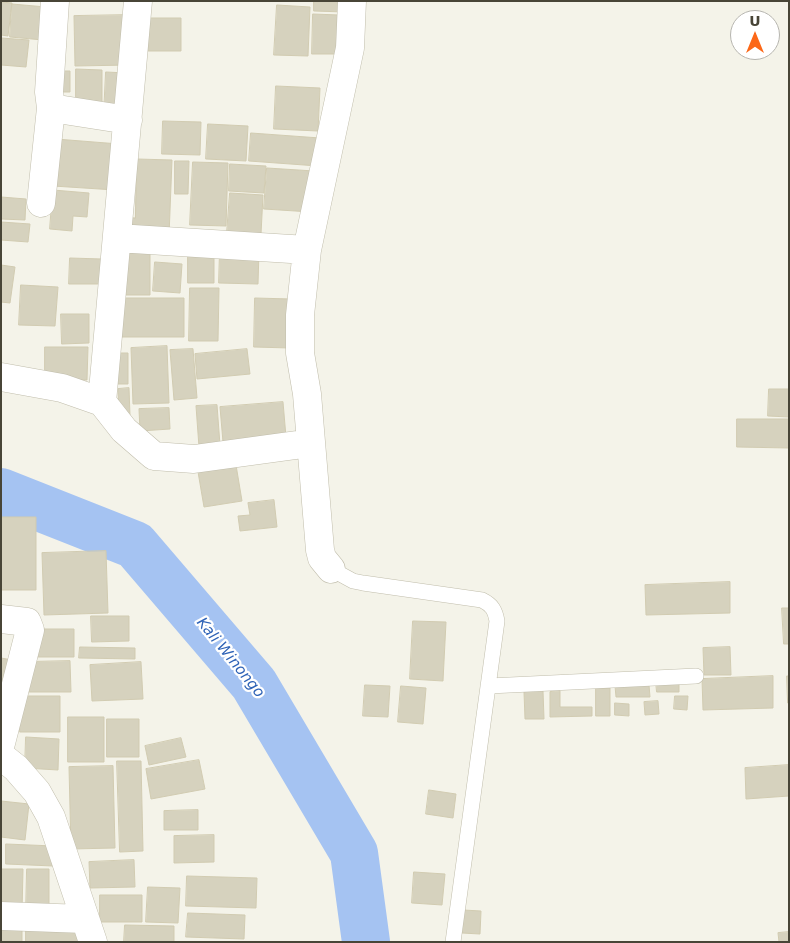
<!DOCTYPE html>
<html>
<head>
<meta charset="utf-8">
<style>
	body { margin:0 }
	#map { position:relative; width:790px; height:943px; overflow:hidden; background:#f4f3e9; font-family:"DejaVu Sans",sans-serif }
	canvas { display:block }
	.frame { position:absolute; inset:0; border:2px solid #484537; pointer-events:none }
	.north { position:absolute; left:730px; top:10px; width:50px; height:50px; box-sizing:border-box; background:#fff; border:1px solid #b6b5af; border-radius:50%; rotate:0deg; font-size:14px; font-weight:700; line-height:20px; text-align:center; color:#484537 }
	.north::after { content:''; display:block; margin:auto; width:18px; height:22px; background:#fc6818; clip-path:polygon(50% 0,100% 100%,50% 72%,0 100%) }
</style>
</head>
<body>
<div id="map">
<canvas width="790" height="943"></canvas>
<div class="frame"></div>
<div class="north">U</div>
</div>
<script>
const c = document.querySelector('canvas').getContext('2d');
c.lineJoin = 'round';
function trace(path, color, width, dash) { c.strokeStyle = color; c.lineWidth = width; c.lineCap = dash ? 'butt' : 'round'; c.setLineDash(dash || []); c.stroke(path); }
function paint(path, color) { c.fillStyle = color; c.fill(path, 'evenodd'); }
function label(font, color, halo, rows, align = 'center') {
  c.font = font + ' "DejaVu Sans",sans-serif'; c.lineWidth = 4.5; c.setLineDash([]); c.textBaseline = 'middle'; c.strokeStyle = halo; c.fillStyle = color; for (const [text, x, y, turn = 0] of rows) {
    c.save(); c.translate(x, y); c.rotate((+turn || 0) * Math.PI / 180); c.textAlign = isNaN(turn) ? turn : align; if (halo) c.strokeText(text, 0, 0); c.fillText(text, 0, 0); c.restore();
  }
}
const river = new Path2D(`
	M1 492 135 545 254 684 354 853 366 942`);
const building = new Path2D(`
	M314 1H345L344 12 314 11Z
	M1 2 12 3 8 36 1 35Z
	M12 4 46 7 43 40 10 37Z
	M277 5 310 7 308 56 274 55Z
	M313 14 339 15 338 54H312Z
	M128 15 129 65 75 66 74 16Z
	M138 18H181V51H138Z
	M1 38 29 40 26 67 1 65Z
	M76 69 102 70V109L76 108Z
	M56 71H70V92H56Z
	M106 72 126 73 125 114 104 113Z
	M276 86 320 88 318 131 274 129Z
	M163 121 201 122 200 155 162 154Z
	M208 124 248 126 246 161 206 159Z
	M251 133 320 138 318 166 249 161Z
	M56 139 119 144 115 190 53 186Z
	M137 159 172 160 169 236 123 234V217L135 218Z
	M175 161H189L188 194H175Z
	M193 162 228 163 226 226 190 225Z
	M230 164 266 166 264 193 229 191Z
	M267 168 314 171 311 212 264 209Z
	M53 190 89 193 87 217 73 216 72 231 50 229Z
	M230 193 263 195 261 234 227 233Z
	M1 197 26 199 25 220 1 219Z
	M1 222 30 224 28 242 1 240Z
	M220 250 259 251 258 284 219 283Z
	M123 252H150V295H123Z
	M188 252H214V283H188Z
	M70 258 102 259 101 284H69Z
	M155 262 182 264 180 293 153 291Z
	M1 265 15 267 10 303 1 302Z
	M21 285 58 287 55 326 19 325Z
	M190 288H219L218 341H189Z
	M114 298H184V337H114Z
	M255 298 291 299 290 348 254 347Z
	M61 314H89V343L62 344Z
	M167 346 169 403 133 404 131 348Z
	M45 347H88L87 380H45Z
	M193 349 197 398 174 400 170 350Z
	M247 349 250 374 197 379 195 354Z
	M113 353H128V384H113Z
	M129 388 130 416H119L118 389Z
	M769 389H789V417L768 416Z
	M283 402 286 437 223 442 220 407Z
	M217 405 220 445 199 447 196 406Z
	M169 408 170 429 140 431 139 409Z
	M737 419H789V448L737 447Z
	M235 459 242 501 204 507 197 466Z
	M274 500 277 527 240 531 238 516 250 515 248 503Z
	M1 517H36V590H1Z
	M106 551 108 613 44 615 42 553Z
	M730 582V613L646 615 645 585Z
	M782 608H789V644H784Z
	M91 616H129V641L92 642Z
	M413 621 446 622 443 681 410 679Z
	M38 629H74V657H38Z
	M80 647 135 648V659L79 658Z
	M730 647 731 675H704L703 648Z
	M1 658 12 660 1 697Z
	M70 661 71 692H28L27 662Z
	M141 662 143 699 92 701 90 665Z
	M773 676V708L703 710 702 679Z
	M787 676H789V703H788Z
	M656 682H679V692H657Z
	M365 685 390 686 388 717 363 716Z
	M649 685 650 697H616L615 686Z
	M401 686 426 688 423 724 398 722Z
	M596 688H610V716H596Z
	M543 691 544 719H525L524 692Z
	M560 691V707H592V716L550 717V692Z
	M20 696H60V732H20Z
	M675 696H688L687 710 674 709Z
	M658 701 659 714 645 715 644 702Z
	M615 703 629 704V716L615 715Z
	M68 717H104V762H68Z
	M107 719H139V757H107Z
	M26 737 59 739 58 770 25 768Z
	M181 738 186 757 149 765 145 746Z
	M199 760 205 789 151 799 146 769Z
	M117 761H141L143 851 120 852Z
	M789 765V796L746 799 745 768Z
	M113 766 115 848 71 849 69 767Z
	M429 790 456 794 453 818 426 814Z
	M1 801 29 804 25 840 1 837Z
	M198 810V830H164V811Z
	M214 835V862L174 863V836Z
	M6 844 54 846 53 866 6 864Z
	M134 860 135 887 90 888 89 862Z
	M1 869H23L22 913H1Z
	M27 869H49V913H26Z
	M414 872 445 874 442 905 412 903Z
	M187 876 257 878 256 908 186 906Z
	M148 887 180 888 178 923 146 922Z
	M100 895H142V922H100Z
	M463 910 481 911 480 934 462 933Z
	M188 913 245 915 244 939 186 937Z
	M1 920H22V942H1Z
	M26 921 79 922 78 942H26Z
	M125 925 174 926V942H124Z
	M789 932V942H779L778 933Z`);
const lane = new Path2D(`
	M331 569 353 581 363 583 482 600C492 605 495 610 497 621L453 942
	M489 686 696 676`);
const street = new Path2D(`
	M55 1 49 92 51 108 128 120
	M41 203 51 108
	M117 238 307 250
	M1 377 62 388 102 402 124 430 154 456 194 459 311 443
	M102 402 138 1
	M331 569 322 558 320 550 307 394 300 353V315L307 250 350 48 352 1
	M1 619 27 622 30 630 1 743
	M1 756 16 768 37 792 51 817 93 942
	M1 916 84 919`);
const waterNames = [
	["Kali Winongo",230,658,51]
];
trace(river, '#a5c3f2', 48);
paint(building, '#d6d2be');
trace(building, '#d1cbb1', 1);
trace(lane, '#c0bdab', 16);
trace(street, '#c0bdab', 29);
trace(lane, '#fff', 15);
trace(street, '#fff', 28);
label('italic 15px', '#2e62b6', '#fff', waterNames);
</script>
</body>
</html>
